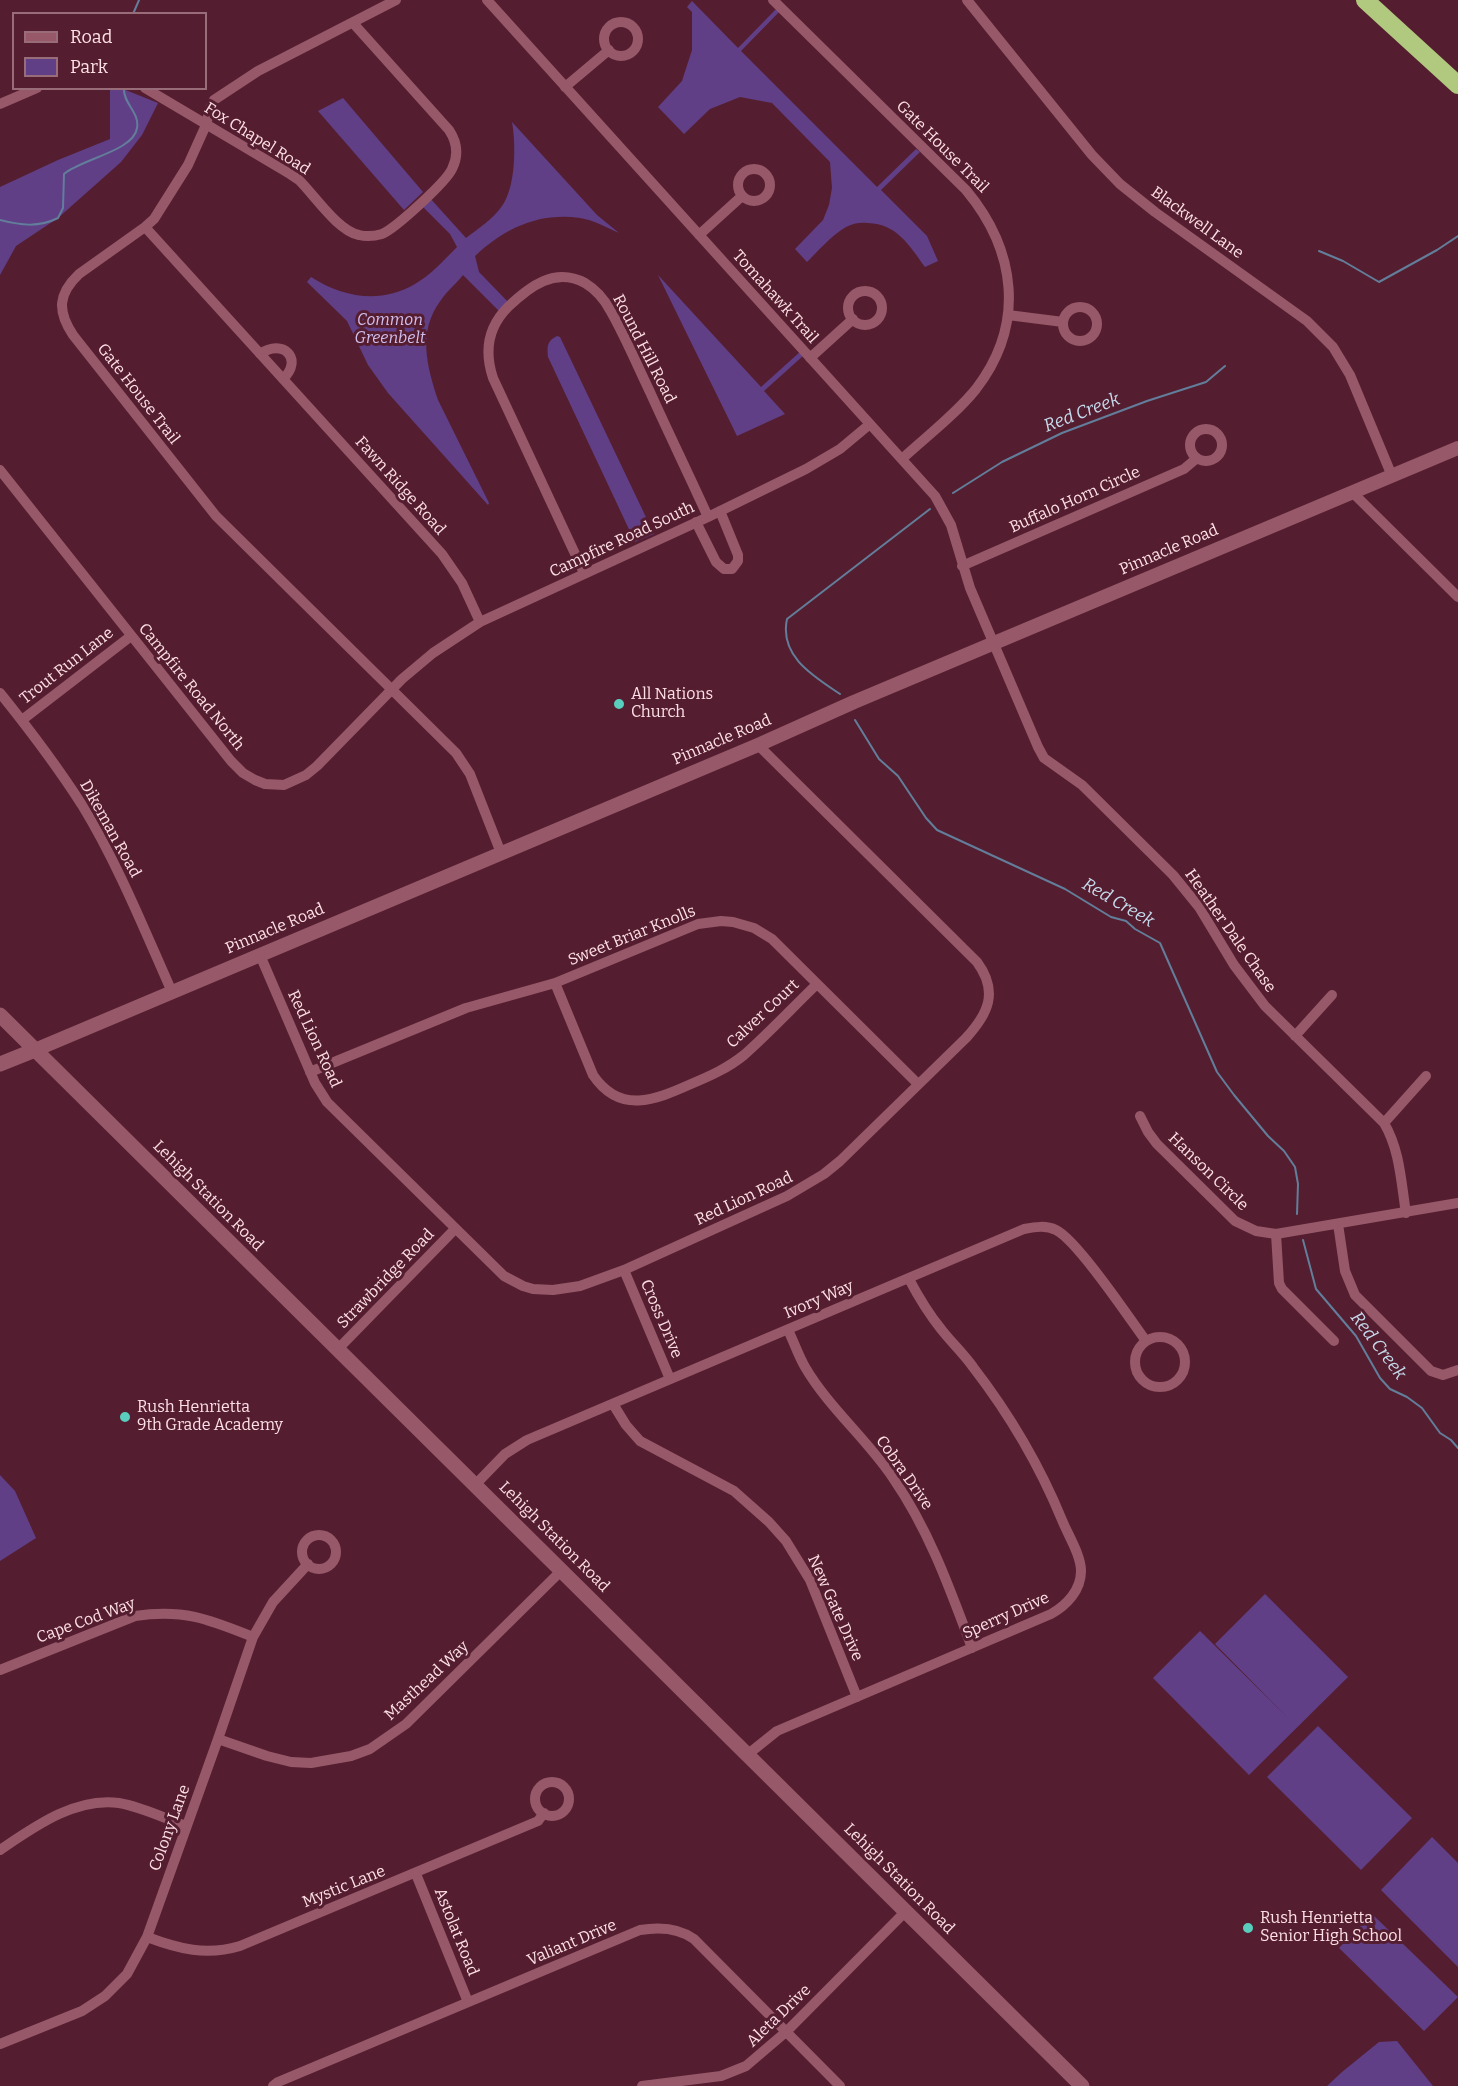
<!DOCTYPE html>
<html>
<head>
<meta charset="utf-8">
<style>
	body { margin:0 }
	#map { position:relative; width:1458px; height:2086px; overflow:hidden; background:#551e30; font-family:Bitter,serif }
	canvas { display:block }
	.legend { position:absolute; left:12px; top:12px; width:195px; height:78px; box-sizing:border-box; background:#551e30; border:2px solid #996c79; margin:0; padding:8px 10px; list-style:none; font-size:18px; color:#fee0e6 }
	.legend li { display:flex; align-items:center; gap:12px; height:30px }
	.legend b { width:30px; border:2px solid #996c79 }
</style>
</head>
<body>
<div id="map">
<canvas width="1458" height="2086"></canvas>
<ul class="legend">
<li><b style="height:8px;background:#97596a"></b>Road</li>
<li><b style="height:16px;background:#603f87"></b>Park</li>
</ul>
</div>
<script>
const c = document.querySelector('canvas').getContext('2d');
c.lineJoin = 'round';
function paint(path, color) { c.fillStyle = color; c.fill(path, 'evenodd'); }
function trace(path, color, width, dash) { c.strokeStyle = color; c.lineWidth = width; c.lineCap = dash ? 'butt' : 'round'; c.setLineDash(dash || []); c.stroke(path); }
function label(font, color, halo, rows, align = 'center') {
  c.font = font + ' Bitter,serif'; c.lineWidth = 6; c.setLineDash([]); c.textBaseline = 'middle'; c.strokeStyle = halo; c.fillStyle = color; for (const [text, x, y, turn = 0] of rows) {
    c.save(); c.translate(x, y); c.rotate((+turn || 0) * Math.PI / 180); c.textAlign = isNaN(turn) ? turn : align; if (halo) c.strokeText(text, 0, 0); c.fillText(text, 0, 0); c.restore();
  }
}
const green = new Path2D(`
	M692 1 738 48 779 6 782 9 741 51 877 187 916 149 920 152 881 190 927 236 938 261 925 267C909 245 897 224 868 223 861 222 853 223 846 227 831 236 819 250 807 262L795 249 823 220 829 205 832 188 830 162 772 103 740 97 710 109 684 134 658 107 682 81 692 50V12L687 7Z
	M110 89H123L158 103 142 135 121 162 58 218 16 246 0 275V187L58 160 110 139Z
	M343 98 423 192 404 210 318 111Z
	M512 122 597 215 619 233C606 227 593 220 580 218 538 212 504 229 475 256L479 272 508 302 499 311 463 275C456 284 447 291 441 300 417 332 427 366 438 400L489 503 488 505 388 393 368 365 347 321 307 282 311 277C344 298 381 304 415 284 431 275 444 260 457 247L450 234 421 205 429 197 466 238C478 229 493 219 502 206 516 187 516 144 512 122Z
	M658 275 761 387 801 351 804 355 764 391 785 414 737 436Z
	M557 336 560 337 654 534 635 542 548 357C547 346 547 341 557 336Z
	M0 1475 15 1491 36 1538 0 1561Z
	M1265 1594 1348 1677 1249 1775 1153 1678 1200 1631 1288 1718 1215 1644Z
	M1318 1726 1412 1818 1361 1870 1267 1777Z
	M1432 1837 1458 1863V1967L1381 1890Z
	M1372 1914 1458 1997 1424 2031 1339 1948Z
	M1397 2041 1433 2086H1327L1342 2072 1379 2042Z`);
const stream = new Path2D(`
	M133 14 139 0
	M0 220C20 225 38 228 58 218L63 208 64 174C81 159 134 151 137 128 140 113 123 103 124 89
	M1319 251 1343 261 1379 282 1437 250 1458 236
	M953 493 1002 462 1062 433 1147 401 1206 382 1225 366
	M840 694C813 676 779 656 787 619L930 509
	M855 720 879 759 898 776 926 818 937 830 1065 889 1111 917 1126 921 1135 929 1160 943 1217 1072 1234 1095 1268 1136 1284 1151 1295 1167 1298 1184 1297 1214
	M1303 1240 1316 1289 1356 1336 1380 1378 1390 1389 1407 1397 1422 1408 1440 1433 1451 1440 1458 1448`);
const minor = new Path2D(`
	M396 0 258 71 214 100 210 108 206 125 188 165 154 219 145 227 79 274C58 294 57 311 73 335L216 516 456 753 470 774 501 853
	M487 0 935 496 951 525 970 588 1038 747 1044 758 1082 785 1173 875 1199 907 1234 965 1265 1006 1384 1123C1400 1150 1401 1182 1406 1213
	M773 0 966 190C1016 250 1026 324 976 389 955 415 927 436 902 459
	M967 0 1092 155 1120 184 1155 212 1307 321 1333 347 1350 375 1392 476
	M604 39a17 17 0 1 1 34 0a17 17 0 1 1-34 0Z
	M565 87 609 50
	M145 88 290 174 299 180C315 196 338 231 359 235 367 237 375 236 382 234 396 228 446 182 452 169 459 155 457 142 449 130L353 23
	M0 104 37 88
	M738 185a16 16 0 1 1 32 0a16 16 0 1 1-32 0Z
	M145 227 442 554 462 583 480 622
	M699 235 742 196
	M848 308a17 17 0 1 1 34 0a17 17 0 1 1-34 0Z
	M1063 324a17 17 0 1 1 34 0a17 17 0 1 1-34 0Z
	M1008 315 1063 322
	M260 354C283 338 304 359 283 379
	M810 358 853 319
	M1190 445a16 16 0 1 1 32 0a16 16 0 1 1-32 0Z
	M0 470 231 761 243 773 255 780 265 784 284 785 306 775 317 766 402 679 433 653 480 622 708 517 806 469 840 449 870 424
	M1352 492 1458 597
	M696 522 716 562 724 569H732L738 561V555L720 511
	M962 566 1184 469 1197 458
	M584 573 493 378C484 351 488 327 508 307 530 286 555 267 585 283 595 289 604 299 610 310 625 336 637 365 650 392 669 434 689 475 708 517
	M0 693C29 729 57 766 82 805 118 864 144 929 172 992
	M22 720 131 636
	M260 955 315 1083 327 1102 504 1276 523 1286 533 1289 553 1290 580 1286 624 1270 787 1196 824 1174 840 1161 966 1038C988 1014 999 992 977 962L758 745
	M555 983 593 1075C620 1115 655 1100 691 1084 710 1076 728 1068 744 1055 769 1033 793 1007 817 984
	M1295 1036 1332 995
	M310 1072 466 1008 555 983 698 924 721 921 733 922 754 928 772 939 918 1084
	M1140 1116 1148 1132 1157 1144 1235 1221 1256 1231 1276 1234 1458 1203
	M1384 1123 1426 1076
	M1338 1224 1345 1271 1355 1295 1431 1371 1443 1375 1458 1370
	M1276 1234 1279 1283 1282 1289 1334 1341
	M624 1270 670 1379
	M788 1330C794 1342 798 1355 805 1367 829 1408 867 1439 893 1478 929 1530 950 1589 972 1648
	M1135 1362a25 25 0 1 1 50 0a25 25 0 1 1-50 0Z
	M338 1349 455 1229
	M613 1404 626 1425 640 1441 734 1491 769 1522 786 1541 810 1580 857 1697
	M475 1485 505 1454 527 1440 1024 1229C1035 1227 1046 1225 1056 1230 1077 1240 1130 1319 1146 1341
	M302 1552a17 17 0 1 1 34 0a17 17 0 1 1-34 0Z
	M0 1670 135 1616C184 1609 208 1619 253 1637
	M218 1739 267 1756 291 1762 311 1763 351 1756 370 1749 406 1724 561 1571
	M747 1755 777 1731 1051 1614C1067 1605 1081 1590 1081 1571 1081 1555 1068 1535 1062 1520 1039 1464 1010 1415 973 1367 963 1353 951 1342 941 1329 928 1313 918 1296 909 1279
	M535 1799a17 17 0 1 1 34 0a17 17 0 1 1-34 0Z
	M0 1850C34 1827 75 1797 119 1803 142 1807 164 1818 186 1826
	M416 1874 468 2002
	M147 1937C179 1949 206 1956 240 1946L538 1821 544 1813
	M0 2044 82 2011 105 1996 127 1974 147 1937 218 1739 253 1637 273 1602 308 1564
	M273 2086 278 2082 640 1930C658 1927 679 1928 694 1939L840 2086
	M642 2086 721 2076 746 2066 787 2031 906 1911`);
const tertiary = new Path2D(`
	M35 1050 758 745 854 702 1458 448`);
const secondary = new Path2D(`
	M0 1015 1082 2086
	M0 1064 35 1050`);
const motorway = new Path2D(`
	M1365 0 1458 85`);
const markers = [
	[619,704,6,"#59cebe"],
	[125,1417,6,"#59cebe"],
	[1248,1928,6,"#59cebe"]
];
const streetNames = [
	["Fox Chapel Road",257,139,32],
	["Gate House Trail",942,147,45],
	["Blackwell Lane",1197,223,36],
	["Tomahawk Trail",775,297,48],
	["Round Hill Road",644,349,63],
	["Gate House Trail",138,394,52],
	["Fawn Ridge Road",400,486,48],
	["Buffalo Horn Circle",1075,500,-24],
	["Campfire Road South",622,540,-25],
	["Pinnacle Road",1169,550,-23],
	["Trout Run Lane",67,666,-38],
	["Campfire Road North",191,687,51],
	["Pinnacle Road",722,740,-23],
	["Dikeman Road",110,829,61],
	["Pinnacle Road",275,929,-23],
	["Heather Dale Chase",1230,931,55],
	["Sweet Briar Knolls",632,936,-22],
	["Calver Court",763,1014,-43],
	["Red Lion Road",314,1039,65],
	["Hanson Circle",1208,1172,44],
	["Lehigh Station Road",208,1196,45],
	["Red Lion Road",744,1199,-25],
	["Strawbridge Road",386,1279,-46],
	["Ivory Way",819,1300,-23],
	["Cross Drive",661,1319,67],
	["Cobra Drive",904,1473,55],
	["Lehigh Station Road",554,1537,45],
	["New Gate Drive",835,1608,66],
	["Sperry Drive",1006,1616,-24],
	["Cape Cod Way",86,1621,-20],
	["Masthead Way",427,1681,-43],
	["Colony Lane",170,1828,-70],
	["Lehigh Station Road",899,1879,45],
	["Mystic Lane",344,1887,-22],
	["Astolat Road",456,1932,68],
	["Valiant Drive",572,1943,-23],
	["Aleta Drive",779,2016,-44]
];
const parkNames = [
	["Common",390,321],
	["Greenbelt",390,339]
];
const poiNames = [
	["All Nations",631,695],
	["Church",631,713],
	["Rush Henrietta",137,1408],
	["9th Grade Academy",137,1426],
	["Rush Henrietta",1260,1919],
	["Senior High School",1260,1937]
];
const waterNames = [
	["Red Creek",1082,413,-21],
	["Red Creek",1118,903,30],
	["Red Creek",1378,1346,53]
];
paint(green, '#603f87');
trace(stream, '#627e9a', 2);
trace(minor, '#97596a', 10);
trace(tertiary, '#97596a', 14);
trace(secondary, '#97596a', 15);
trace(motorway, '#b1c97f', 18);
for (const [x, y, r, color] of markers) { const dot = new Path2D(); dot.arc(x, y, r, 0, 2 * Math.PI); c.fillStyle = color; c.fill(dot); trace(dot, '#551e30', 2); }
label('16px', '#fee0e6', '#551e30', streetNames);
label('italic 16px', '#d2bfee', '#551e30', parkNames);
label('16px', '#fee0e6', '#551e30', poiNames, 'left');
label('italic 18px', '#c5daec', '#551e30', waterNames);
</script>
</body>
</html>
